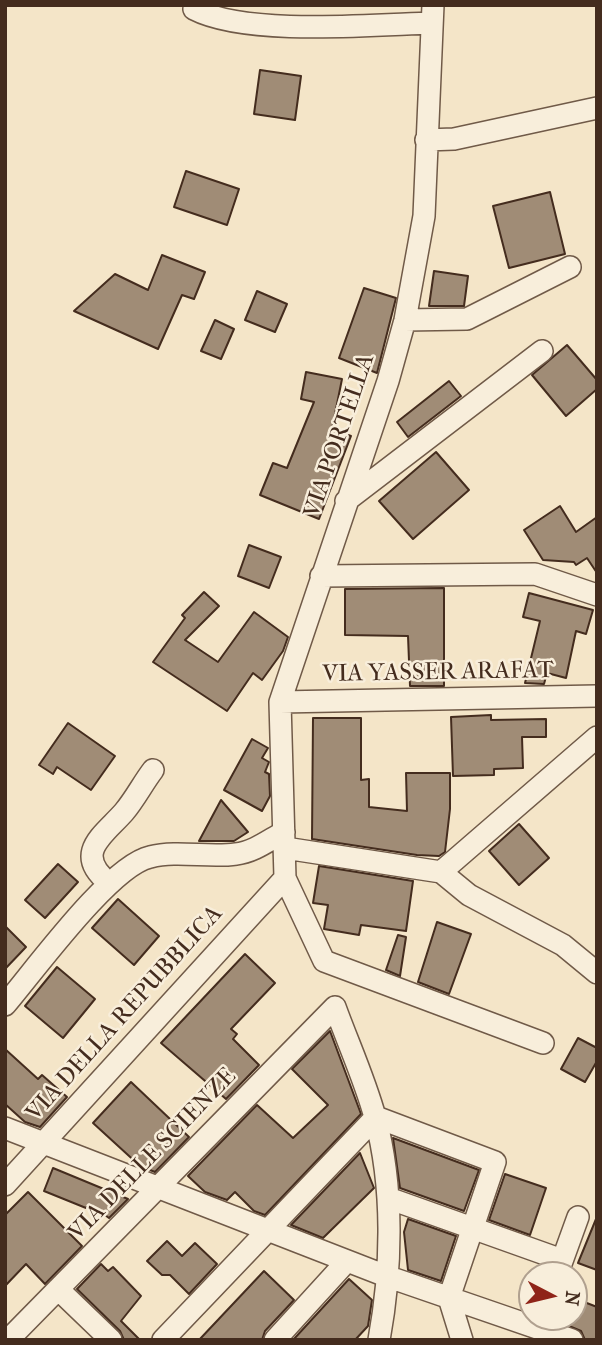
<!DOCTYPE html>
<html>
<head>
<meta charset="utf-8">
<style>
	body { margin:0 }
	#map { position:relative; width:602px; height:1345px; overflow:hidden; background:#f4e5c8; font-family:"IM FELL French Canon",serif }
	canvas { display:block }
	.frame { position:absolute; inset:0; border:7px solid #442c1e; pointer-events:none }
	.north { position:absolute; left:518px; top:1261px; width:70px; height:70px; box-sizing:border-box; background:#f8eedb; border:2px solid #b0a08f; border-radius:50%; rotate:97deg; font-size:19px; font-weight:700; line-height:28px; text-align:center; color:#442c1e }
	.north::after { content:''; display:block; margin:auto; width:24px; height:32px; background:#8f2418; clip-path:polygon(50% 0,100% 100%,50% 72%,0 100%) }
</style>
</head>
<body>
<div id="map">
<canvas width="602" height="1345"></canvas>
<div class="frame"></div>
<div class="north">N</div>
</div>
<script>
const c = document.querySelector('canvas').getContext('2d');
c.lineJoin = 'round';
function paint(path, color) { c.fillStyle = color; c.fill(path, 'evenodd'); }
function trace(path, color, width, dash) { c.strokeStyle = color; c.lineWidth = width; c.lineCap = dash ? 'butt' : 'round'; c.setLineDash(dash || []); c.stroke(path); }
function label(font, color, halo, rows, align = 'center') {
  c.font = font + ' "IM FELL French Canon",serif'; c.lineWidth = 5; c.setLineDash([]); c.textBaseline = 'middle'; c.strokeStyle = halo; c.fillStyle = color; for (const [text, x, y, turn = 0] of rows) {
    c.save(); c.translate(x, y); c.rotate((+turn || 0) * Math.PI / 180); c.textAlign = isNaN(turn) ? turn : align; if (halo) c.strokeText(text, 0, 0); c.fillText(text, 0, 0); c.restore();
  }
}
const building = new Path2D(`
	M260 70 301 76 295 120 254 114Z
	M186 171 239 189 227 225 174 207Z
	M550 192 565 254 509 268 493 206Z
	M162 255 205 272 194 299 182 295 158 349 74 311 115 274 148 290Z
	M434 271 468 276 464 306H429Z
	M364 288 396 298 377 373 339 358Z
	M257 291 287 304 275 332 245 320Z
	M215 320 234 329 221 359 201 351Z
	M567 345 597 380V389L566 416 532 375Z
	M306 372 342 379 332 429 351 436 319 519 260 495 273 463 287 468 314 402 301 399Z
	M449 381 461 396 408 437 397 422Z
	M436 452 469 490 413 539 379 501Z
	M560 506 576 532 597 517V573L587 558 576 565 574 562 543 560 524 530Z
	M249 545 281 557 269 588 238 576Z
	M444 588V686H410L408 636 345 635V589Z
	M204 592 219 606 185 640 218 662 254 612 288 637 283 651 262 680 253 673 227 711 153 662 185 618 182 615Z
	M529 593 593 610 586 634 576 631 566 678 547 673 544 684 525 683 540 621 523 617Z
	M491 715V720L546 719V737H522L523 768 494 769V775L453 776 451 717Z
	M313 718H361V780L369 779V807L407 811 406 773H450V809L445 852 439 856 417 855 312 839Z
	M68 723 115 756 91 790 57 767 53 774 39 765Z
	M252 739 268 748 262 758 269 762 265 772 269 774 270 796 262 811 224 790Z
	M221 800 248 832 234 841H199Z
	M519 824 549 858 519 885 489 851Z
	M58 864 78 882 45 918 25 900Z
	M319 866 413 881 406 931 361 925 359 935 324 929 328 905 313 903Z
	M118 899 159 936 134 965 92 928Z
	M437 922 471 934 449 994 418 982Z
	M5 926 26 947 5 969Z
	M398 935 406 937 400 976 386 970Z
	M245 954 275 983 231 1029 237 1034 233 1039 259 1065 226 1099 161 1043Z
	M57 967 95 999 63 1038 25 1006Z
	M330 1031 361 1114 265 1215 254 1211 235 1192 227 1200 205 1192 188 1176 257 1105 293 1138 328 1105 292 1069Z
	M578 1038 597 1048V1061L585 1082 561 1069Z
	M5 1049 38 1079 42 1075 67 1097 40 1127 25 1122 5 1104Z
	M131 1082 189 1137 155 1172 140 1166 93 1123Z
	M393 1138 479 1170 464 1211 400 1188Z
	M360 1153 374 1188 323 1238 291 1225Z
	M53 1168 128 1199 109 1218 90 1204 86 1208 44 1191Z
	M505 1174 546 1188 530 1235 489 1220Z
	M28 1192 82 1246 45 1284 26 1264 5 1286V1215Z
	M408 1219 456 1236 441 1281 408 1270 404 1232Z
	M596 1219H597V1270L578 1263Z
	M167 1241 182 1256 195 1243 217 1264 189 1294 170 1275H162L147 1261Z
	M101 1264 108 1271 113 1267 141 1296 121 1321 140 1340H124L120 1331 77 1289Z
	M264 1271 294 1300 265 1331 262 1340H199Z
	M349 1279 372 1300 368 1326 355 1340H293Z
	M574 1298 597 1307V1340H585L581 1331 557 1321 559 1317H574Z`);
const street = new Path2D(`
	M433 5 424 216 405 320 388 381 280 702 285 878 324 961 543 1043
	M194 9C246 36 371 25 432 23
	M426 140 454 139 597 108
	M405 320 467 319 570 267
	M346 501 542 351
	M321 576 535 574 597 595
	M280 702 597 696
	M285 848 441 872 469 895 563 945 597 973
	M441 872 597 737
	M109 883C72 853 104 835 124 812 135 799 143 783 153 770
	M5 1005C35 970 110 866 150 857 178 850 208 858 236 854 254 852 269 840 284 832
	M5 1128 386 1276 572 1340
	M5 1185 285 878
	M388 1198 562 1260
	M557 1275 578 1217
	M58 1289 111 1340
	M8 1340 335 1007C348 1043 365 1080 375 1117 394 1187 392 1269 379 1340
	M163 1340 376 1117 495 1162 449 1298 462 1340
	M275 1340 347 1261`);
const streetNames = [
	["VIA PORTELLA",340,436,-71],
	["VIA YASSER ARAFAT",438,673,-1],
	["VIA DELLA REPUBBLICA",125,1014,-48],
	["VIA DELLE SCIENZE",153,1155,-46]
];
paint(building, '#a08c76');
trace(building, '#442c1e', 2);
trace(street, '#705a48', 24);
trace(street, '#f8eedb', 21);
label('24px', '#442c1e', '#f8eedb', streetNames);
</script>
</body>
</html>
